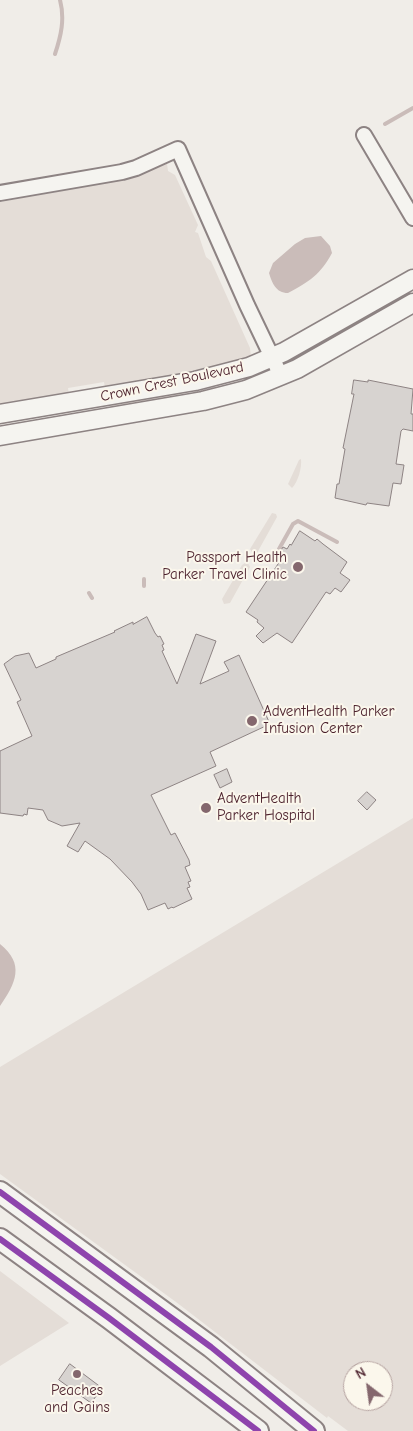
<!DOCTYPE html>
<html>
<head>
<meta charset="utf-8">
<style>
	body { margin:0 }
	#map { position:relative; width:413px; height:1431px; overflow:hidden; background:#f0ede8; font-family:"Comic Neue",sans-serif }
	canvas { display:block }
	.north { position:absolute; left:343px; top:1361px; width:50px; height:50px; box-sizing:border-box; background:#fbf7ec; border:1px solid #b4a19f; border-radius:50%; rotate:330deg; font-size:14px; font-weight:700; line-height:20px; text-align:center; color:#4a1f2b }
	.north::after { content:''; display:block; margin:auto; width:18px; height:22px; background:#84676d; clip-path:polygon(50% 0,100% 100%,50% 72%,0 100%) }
</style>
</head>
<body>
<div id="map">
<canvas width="413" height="1431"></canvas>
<div class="north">N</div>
</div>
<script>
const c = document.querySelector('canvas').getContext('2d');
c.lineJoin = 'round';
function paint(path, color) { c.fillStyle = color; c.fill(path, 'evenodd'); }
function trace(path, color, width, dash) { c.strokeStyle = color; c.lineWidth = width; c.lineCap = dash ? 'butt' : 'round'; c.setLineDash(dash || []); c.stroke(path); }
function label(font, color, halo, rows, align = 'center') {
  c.font = font + ' "Comic Neue",sans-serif'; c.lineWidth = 4; c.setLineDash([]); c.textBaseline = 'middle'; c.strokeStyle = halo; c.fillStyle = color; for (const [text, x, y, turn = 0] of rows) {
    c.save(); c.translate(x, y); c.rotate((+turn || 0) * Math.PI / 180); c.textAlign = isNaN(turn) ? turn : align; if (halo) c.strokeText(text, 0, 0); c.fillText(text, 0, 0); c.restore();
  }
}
const green = new Path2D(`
	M167 164 168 171 175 175 198 225 195 232 198 233 206 257 211 261 250 348 251 357 209 371 105 388 104 382 68 388 69 395 0 406V202L128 179Z
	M185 390 184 393 147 404 111 410 109 403Z
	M301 459C302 468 298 482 292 488L288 484 299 460Z
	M272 513 276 514 277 517 257 553 253 554 250 549Z
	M245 563H248L250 567 230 603 224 604 222 599 242 565Z
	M413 818V1431H348L328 1416 327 1418 176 1302 0 1174V1067ZM353 1371H383V1401H353Z
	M0 1271 69 1323 0 1366Z`);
const water = new Path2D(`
	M321 236 330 246 332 253C321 274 309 282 288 293 276 293 272 283 269 273L273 263 295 244 305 238Z
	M0 944C25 964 16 983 0 1006Z`);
const stream = new Path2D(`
	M55 54C61 36 65 19 60 0
	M385 124 413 108
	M279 549 293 524 298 521 337 542
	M144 586V579
	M89 593 92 598`);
const building = new Path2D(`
	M354 380 368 382V380L413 389 411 414H413V431L403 429 401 431 396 464 404 465 401 484 393 483 389 506 367 503 366 505 335 498 337 484H339L345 449 343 448 354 394H352Z
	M300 531 315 541 317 539 323 544 347 562 340 573 350 580 341 592 335 588 330 594 326 592 292 643 277 633 263 643 256 636 264 628 257 622 258 620 246 612 280 561 276 558 283 547 287 549 290 544 291 545Z
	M147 617 155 633 158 637 160 636 164 644 162 645 164 650 162 651 177 684 196 634 216 641 200 684 229 671 224 662 239 655 270 724 210 752 216 766 151 795 171 835 175 833 189 860 190 865 185 867 191 881 188 882 190 887 187 888 192 899 173 908 172 907 168 909 165 903 148 910 141 894 132 882 110 859 85 841 78 852 67 846 80 823 62 826 48 820 43 810 28 808 27 815 24 814 23 816 0 813V751L32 736 17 702 21 700 4 664 15 656 29 653 36 668 56 659V657L115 632 114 631 133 622V624Z
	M227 769 232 782 220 788 214 775Z
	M367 792 376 800 367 810 358 801Z
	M70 1364 102 1388 91 1403 59 1380Z`);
const minor = new Path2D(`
	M364 135 413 218
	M0 193 122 172 136 168 178 149 247 305 281 376`);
const major = new Path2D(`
	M0 414 195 381 249 367 284 352 413 279
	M0 436 203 401 246 390 297 369 413 303`);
const highway = new Path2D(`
	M0 1192 211 1347 314 1431
	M0 1239 109 1318 258 1431`);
const bus1 = new Path2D(`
	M0 1192 211 1347 314 1431
	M0 1239 109 1318 258 1431`);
const markers = [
	[298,567,6,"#84676d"],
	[252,721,6,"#84676d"],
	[206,808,6,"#84676d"],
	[77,1374,5,"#84676d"]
];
const streetNames = [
	["Crown Crest Boulevard",172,382,-12]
];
const poiNames = [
	["Passport Health",287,558,"right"],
	["Parker Travel Clinic",287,575,"right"],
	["AdventHealth Parker",263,712],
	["Infusion Center",263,729],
	["AdventHealth",217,799],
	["Parker Hospital",217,816],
	["Peaches",77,1391,"center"],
	["and Gains",77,1408,"center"]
];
paint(green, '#e4ddd7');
paint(water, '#cabcb9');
trace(stream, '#cabcb9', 4);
paint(building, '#d7d3d0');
trace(building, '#8d8383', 1);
trace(minor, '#8d8383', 18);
trace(major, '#8d8383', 21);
trace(highway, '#8d8383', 24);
trace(minor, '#f5f4f0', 14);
trace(major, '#f5f4f0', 18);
trace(highway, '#f5f4f0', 20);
trace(bus1, '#8e44ad', 6);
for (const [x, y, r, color] of markers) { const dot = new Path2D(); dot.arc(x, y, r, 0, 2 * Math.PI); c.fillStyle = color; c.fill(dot); trace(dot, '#fbf7ec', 2); }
label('15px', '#4a1f2b', '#fbf7ec', streetNames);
label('15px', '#4a1f2b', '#fbf7ec', poiNames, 'left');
</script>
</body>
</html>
